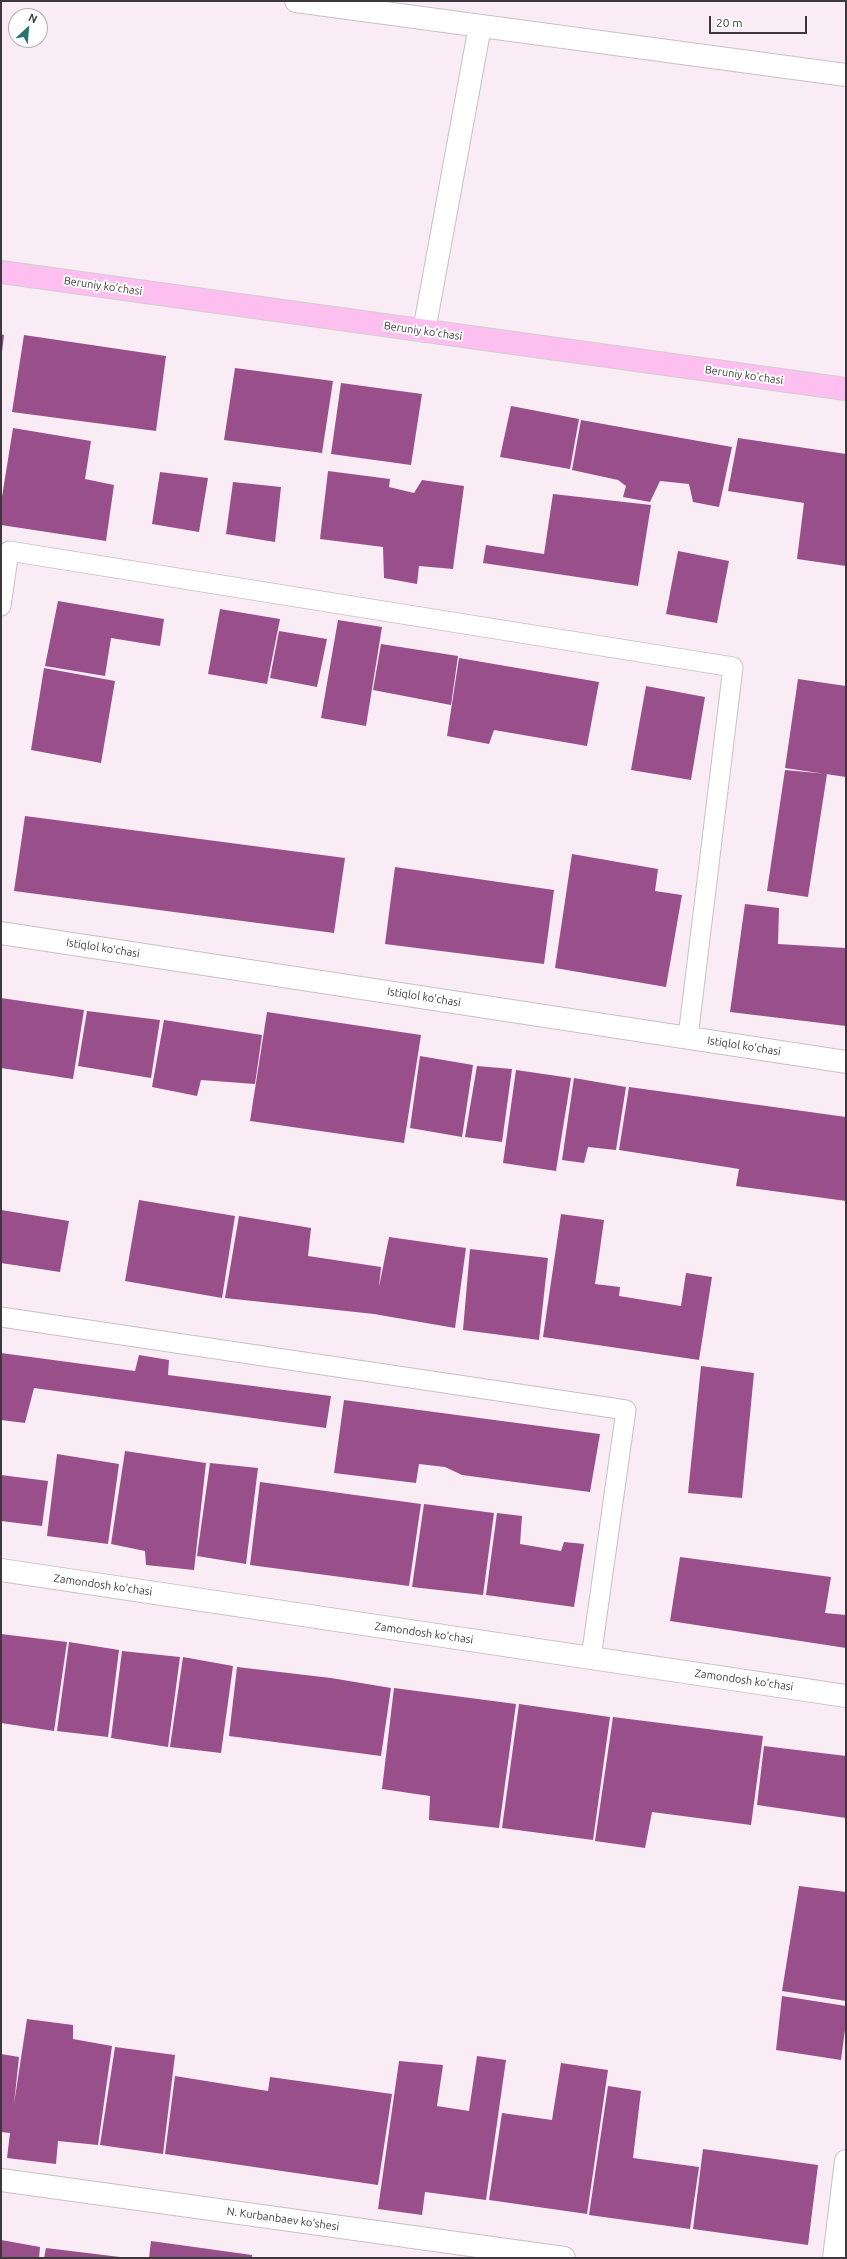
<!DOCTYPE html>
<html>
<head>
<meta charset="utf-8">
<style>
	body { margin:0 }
	#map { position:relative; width:847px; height:2259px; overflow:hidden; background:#f9ecf5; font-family:Ubuntu,sans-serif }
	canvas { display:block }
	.frame { position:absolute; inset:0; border:2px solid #3d383c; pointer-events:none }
	.north { position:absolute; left:8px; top:8px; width:40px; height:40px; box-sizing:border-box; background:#fff; border:1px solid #b1afb1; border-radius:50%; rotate:26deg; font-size:11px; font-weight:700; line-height:16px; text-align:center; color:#3d383c }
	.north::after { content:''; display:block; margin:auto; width:14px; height:18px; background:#2a726a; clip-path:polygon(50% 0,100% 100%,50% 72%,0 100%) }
	.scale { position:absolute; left:709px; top:16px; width:98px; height:18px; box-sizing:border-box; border:2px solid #3d383c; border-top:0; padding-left:5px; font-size:12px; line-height:14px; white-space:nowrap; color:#3d383c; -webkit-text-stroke:3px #fff; paint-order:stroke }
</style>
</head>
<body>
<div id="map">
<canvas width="847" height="2259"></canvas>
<div class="frame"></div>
<div class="north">N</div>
<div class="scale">20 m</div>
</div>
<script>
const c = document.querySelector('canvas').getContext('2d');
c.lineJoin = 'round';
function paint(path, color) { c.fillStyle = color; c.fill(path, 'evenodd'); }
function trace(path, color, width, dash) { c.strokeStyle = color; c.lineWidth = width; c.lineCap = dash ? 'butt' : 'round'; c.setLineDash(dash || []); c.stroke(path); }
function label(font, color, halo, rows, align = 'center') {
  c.font = font + ' Ubuntu,sans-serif'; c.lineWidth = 4; c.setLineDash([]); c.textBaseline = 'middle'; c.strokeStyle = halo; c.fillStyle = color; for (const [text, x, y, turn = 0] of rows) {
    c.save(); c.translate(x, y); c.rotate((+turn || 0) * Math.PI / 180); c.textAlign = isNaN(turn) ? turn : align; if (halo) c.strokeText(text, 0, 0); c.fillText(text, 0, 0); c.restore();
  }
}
const building = new Path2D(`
	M1 334 4 335 2 352H1Z
	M24 335 166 356 156 431 12 412Z
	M235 368 333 381 322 453 224 440Z
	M341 383 422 394 411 465 331 454Z
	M511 406 579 419 570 469 500 457Z
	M581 420 732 447 719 507 693 502 689 484 660 481 650 502 623 497 626 486 618 480 572 470Z
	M13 428 91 441 85 479 114 485 106 541 1 525V503Z
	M738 438 846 454V566L797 559 804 503 728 491Z
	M328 471 390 479 389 487 414 493 422 480 464 486 453 569 419 566 417 584 384 578 383 547 320 539Z
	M160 472 208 478 199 532 152 524Z
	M233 482 281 487 275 542 226 534Z
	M553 494 651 505 638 586 483 563 486 545 544 554Z
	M678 551 729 561 717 623 666 614Z
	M58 601 164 619 160 646 111 638 105 676 45 666Z
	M220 609 280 619 267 684 208 674Z
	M338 620 382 627 366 726 321 718Z
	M279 631 327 639 317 687 270 678Z
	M381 644 458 656 451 705 373 690Z
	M459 658 599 682 587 746 494 730 489 744 447 736Z
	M44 668 115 681 101 763 31 750Z
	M798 679 846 686V777L785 768Z
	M646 686 705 697 691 780 631 770Z
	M785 770 827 774 808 897 767 891Z
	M25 816 345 858 334 933 14 891Z
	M572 854 658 869 655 891 682 895 666 987 555 968Z
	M395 867 554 890 544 964 385 944Z
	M745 904 779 908 778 944 846 948V1026L730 1012Z
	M1 998 84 1010 73 1079 1 1068Z
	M87 1011 160 1020 151 1078 78 1066Z
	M267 1012 421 1035 404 1143 250 1121Z
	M164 1020 262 1035 255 1084 201 1080 197 1096 152 1087Z
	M420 1056 473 1065 462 1137 410 1128Z
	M477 1066 512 1069 502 1142 465 1137Z
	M516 1070 571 1078 556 1171 503 1163Z
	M574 1078 626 1087 616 1150 588 1147 584 1163 562 1160Z
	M629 1087 846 1117V1201L736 1186 739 1169 619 1150Z
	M139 1200 235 1216 222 1298 125 1281Z
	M1 1210 69 1221 60 1272 1 1263Z
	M561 1214 604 1220 595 1284 620 1287 619 1296 681 1306 686 1273 712 1277 699 1360 543 1337Z
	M239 1216 311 1228 308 1256 381 1267 379 1287 389 1237 466 1248 455 1328 374 1314 225 1298Z
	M470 1249 548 1258 539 1340 463 1330Z
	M1 1353 135 1371 139 1355 169 1360 168 1375 331 1396 326 1428 34 1388 25 1423 1 1420Z
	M701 1366 754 1373 742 1498 688 1493Z
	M344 1400 600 1434 590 1492 462 1475 445 1467 419 1464 416 1483 334 1473Z
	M125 1451 206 1463 194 1570 146 1565 145 1551 111 1544Z
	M57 1454 119 1464 108 1544 47 1536Z
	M210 1463 258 1468 246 1564 197 1556Z
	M1 1475 48 1481 42 1526 1 1521Z
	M260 1482 421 1504 409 1586 250 1565Z
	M424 1504 494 1513 483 1595 412 1587Z
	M497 1513 522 1516 520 1544 561 1551 564 1542 584 1544 574 1607 486 1595Z
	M680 1557 831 1577 825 1613 846 1615V1648L670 1621Z
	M1 1634 67 1642 54 1731 1 1723Z
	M69 1642 119 1650 108 1737 57 1731Z
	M122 1651 180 1657 168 1747 111 1738Z
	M183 1657 233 1666 221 1753 170 1747Z
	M237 1667 331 1678 391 1688 381 1756 229 1736Z
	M394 1688 516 1704 499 1828 429 1820 430 1796 382 1789Z
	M519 1704 610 1717 593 1840 502 1828Z
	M613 1717 763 1736 751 1825 652 1812 645 1848 595 1841Z
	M764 1746 846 1756V1818L757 1805Z
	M799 1886 846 1892V2001L782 1991Z
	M782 1996 846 2006V2022L841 2060 776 2050Z
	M27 2019 73 2025V2039L112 2046 98 2145 58 2141 56 2164 7 2158 10 2133 1 2132V2054L19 2057 14 2104Z
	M115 2047 175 2055 163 2154 100 2145Z
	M477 2056 506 2060 486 2200 425 2192 422 2215 378 2209 399 2061 443 2065 437 2106 469 2111Z
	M561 2063 608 2070 587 2214 489 2200 502 2113 552 2120Z
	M175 2076 268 2091 270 2077 392 2094 378 2185 165 2154Z
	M608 2086 641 2091 633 2158 699 2167 690 2229 589 2215Z
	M703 2149 818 2165 808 2245 693 2229Z
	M1 2240 40 2247 39 2258H1Z
	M151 2241 252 2255V2258H149Z
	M46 2248 120 2257V2258H44Z`);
const service = new Path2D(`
	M1 606 9 551 733 667 688 1037
	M1 1317 626 1410 591 1658`);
const minor = new Path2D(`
	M296 1 846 75
	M424 331 480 26
	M1 933 846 1062
	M1 1570 846 1696
	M1 2180 564 2258
	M834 2258 846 2161`);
const primary = new Path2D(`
	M1 272 846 389`);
const streetNames = [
	["Beruniy ko'chasi",103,286,8],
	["Beruniy ko'chasi",423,331,8],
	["Beruniy ko'chasi",744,375,8],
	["Istiqlol ko'chasi",103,948,9],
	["Istiqlol ko'chasi",424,997,9],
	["Istiqlol ko'chasi",744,1046,9],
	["Zamondosh ko'chasi",103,1585,8],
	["Zamondosh ko'chasi",424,1633,8],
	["Zamondosh ko'chasi",744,1680,8],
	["N. Kurbanbaev ko'shesi",283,2219,8]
];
paint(building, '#99508a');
trace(service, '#cbbec7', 21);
trace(minor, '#cbbec7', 24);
trace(primary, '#d0cfd0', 24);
trace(service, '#fff', 19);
trace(minor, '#fff', 22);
trace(primary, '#fdbff0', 22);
label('11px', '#3d383c', '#fff', streetNames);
</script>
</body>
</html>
